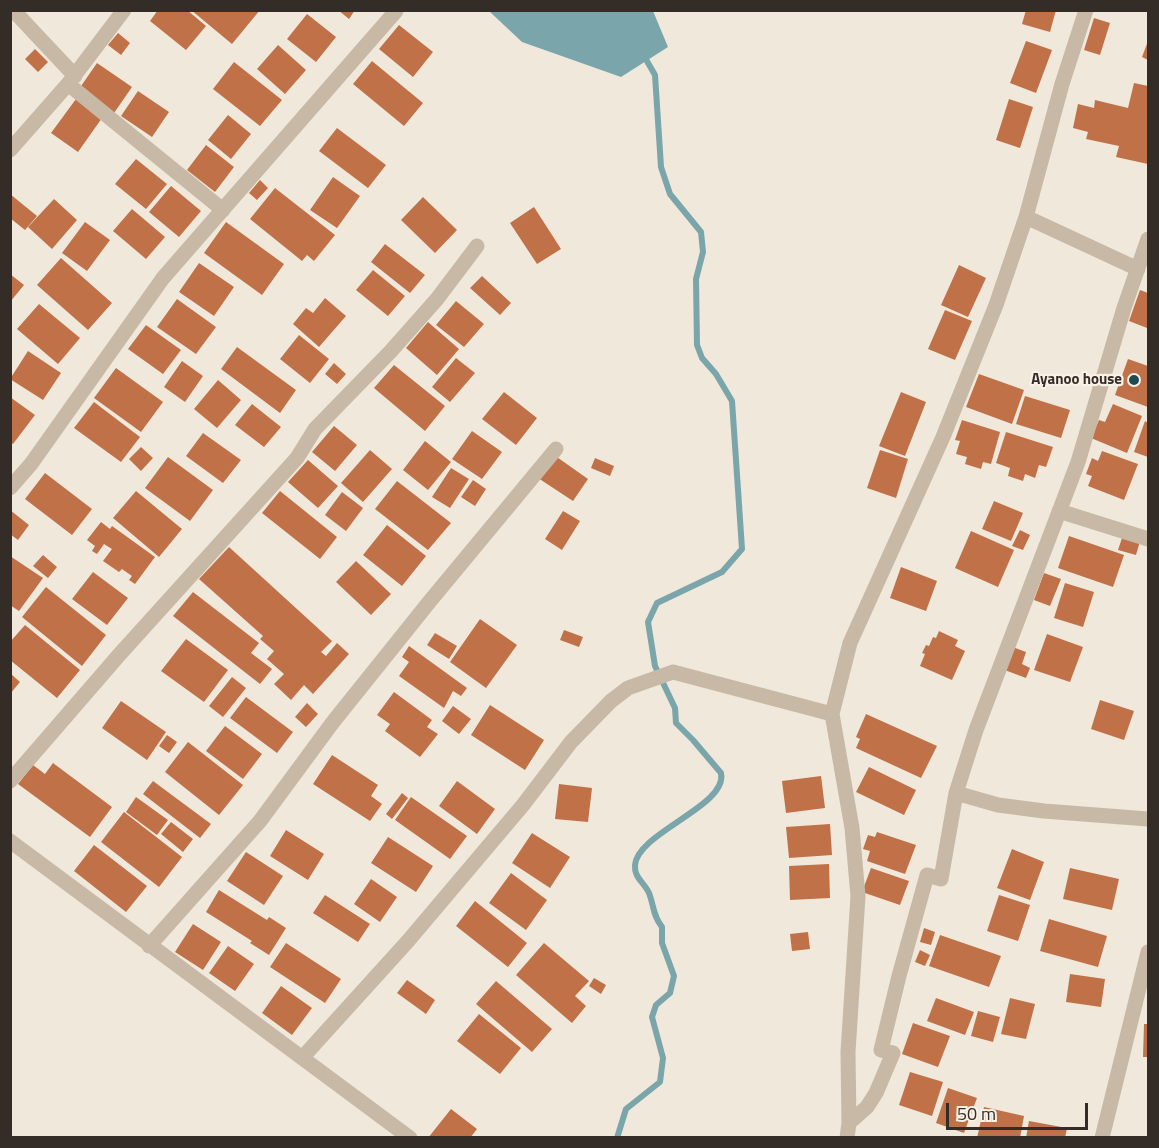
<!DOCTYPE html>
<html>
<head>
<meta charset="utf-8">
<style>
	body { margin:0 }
	#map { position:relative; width:1159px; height:1148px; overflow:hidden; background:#f0e8da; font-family:"Titillium Web",sans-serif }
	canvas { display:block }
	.frame { position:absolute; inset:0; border:12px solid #342c27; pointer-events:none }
	.scale { position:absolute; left:946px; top:1103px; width:142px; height:27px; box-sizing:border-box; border:3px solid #342c27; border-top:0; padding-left:8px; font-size:18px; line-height:21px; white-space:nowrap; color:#342c27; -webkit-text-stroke:4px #f8f1e6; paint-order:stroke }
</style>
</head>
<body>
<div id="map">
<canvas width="1159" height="1148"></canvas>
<div class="frame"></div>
<div class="scale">50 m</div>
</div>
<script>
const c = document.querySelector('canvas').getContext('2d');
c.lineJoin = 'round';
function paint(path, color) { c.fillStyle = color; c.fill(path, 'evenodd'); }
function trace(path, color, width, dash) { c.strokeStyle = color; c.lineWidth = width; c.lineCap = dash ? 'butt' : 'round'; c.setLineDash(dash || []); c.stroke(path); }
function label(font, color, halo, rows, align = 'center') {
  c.font = font + ' "Titillium Web",sans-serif'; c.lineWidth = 4.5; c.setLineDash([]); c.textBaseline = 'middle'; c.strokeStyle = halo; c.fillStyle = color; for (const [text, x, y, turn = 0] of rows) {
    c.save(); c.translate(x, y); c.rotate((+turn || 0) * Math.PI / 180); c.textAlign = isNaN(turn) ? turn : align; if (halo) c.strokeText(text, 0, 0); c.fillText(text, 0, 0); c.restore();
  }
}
const water = new Path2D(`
	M489 11H653L668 47 621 77 522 42Z`);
const stream = new Path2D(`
	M617 1138 626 1109 660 1082 663 1058 652 1017 656 1005 670 993 674 976 662 943V927C653 916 654 906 649 893 644 882 634 878 635 865 638 832 728 806 721 773L693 740 676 723 675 708 655 666 648 622 657 603 722 572 742 549 732 401 716 374 702 358 697 345 696 279 703 252 701 232 670 194 661 167 655 75 644 56`);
const building = new Path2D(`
	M158 10H187L206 26 186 50 150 21Z
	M191 10H260L232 44Z
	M338 10H355L349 19Z
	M1026 10H1056L1050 32 1022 24Z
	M307 14 336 37 316 62 287 39Z
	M1094 18 1110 23 1100 55 1084 50Z
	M399 25 433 52 413 77 379 49Z
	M118 33 130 43 121 55 108 45Z
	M1026 41 1052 50 1036 93 1010 83Z
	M1148 41V60L1142 57Z
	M278 45 306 70 285 94 257 69Z
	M35 49 48 62 38 72 25 59Z
	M372 61 423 103 404 126 353 84Z
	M234 62 282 100 260 126 213 89Z
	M97 63 132 87 114 113 79 89Z
	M1134 83 1148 86V164L1116 157 1119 146 1086 139 1088 132 1073 128 1078 104 1094 108 1095 100 1128 108Z
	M138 91 169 112 152 137 121 116Z
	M76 99 102 118 78 152 51 133Z
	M1009 99 1033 107 1020 148 996 140Z
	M228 115 251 134 231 159 208 140Z
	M337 128 386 165 368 188 319 151Z
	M206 145 234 167 215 192 187 170Z
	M136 159 167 184 146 209 115 184Z
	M333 177 360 196 337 228 310 210Z
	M260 180 268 188 257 200 249 193Z
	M171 186 201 211 179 237 149 212Z
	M275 188 335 235 314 261 307 255 302 261 250 219Z
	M10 194 37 216 25 230 10 218Z
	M423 197 457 230 435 253 401 220Z
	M54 199 77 220 52 249 28 227Z
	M534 207 561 249 537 264 510 223Z
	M132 209 165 237 146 259 113 231Z
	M85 222 110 240 87 271 62 253Z
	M226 222 284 264 262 295 204 253Z
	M385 244 425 275 410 293 371 262Z
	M61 258 112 303 88 330 37 285Z
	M199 263 234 287 214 316 179 292Z
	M959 265 986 278 968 317 941 305Z
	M373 270 405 296 388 316 356 290Z
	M10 274 24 285 10 302Z
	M482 276 511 303 500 315 470 288Z
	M1140 290 1148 293 1147 328 1129 321Z
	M325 298 346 316 319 347 293 324 306 308 313 313Z
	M177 299 216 327 196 354 157 327Z
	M456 301 484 324 464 347 436 325Z
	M39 304 80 338 58 364 17 329Z
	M945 310 972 321 955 360 928 349Z
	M428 322 459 349 437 375 406 348Z
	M146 325 181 350 163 374 128 349Z
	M299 335 329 359 310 383 280 359Z
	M237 347 296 390 280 413 221 369Z
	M28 351 61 373 43 400 10 379Z
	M456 358 475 373 450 402 432 387Z
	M1128 359 1148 366V407L1115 395Z
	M182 361 203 376 185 402 164 387Z
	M334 363 346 374 337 384 325 374Z
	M394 365 445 406 425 431 374 388Z
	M116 368 163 402 141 432 94 398Z
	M979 374 1024 390 1012 424 966 407Z
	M218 380 241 400 217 428 194 409Z
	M504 392 537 418 516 445 482 419Z
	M901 392 926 402 905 456 879 446Z
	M1025 396 1070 410 1061 438 1016 424Z
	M10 397 35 415 13 444 10 442Z
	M94 402 140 437 121 462 74 428Z
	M252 404 281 427 264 447 235 425Z
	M1113 404 1142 416 1127 453 1091 438 1099 420 1105 422Z
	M962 420 1000 432 991 464 983 462 981 469 965 464 967 457 956 454 960 441 955 440Z
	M1145 421 1148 423V457L1134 452Z
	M334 426 357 445 335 471 312 452Z
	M472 431 502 452 482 479 452 459Z
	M1006 432 1053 447 1046 467 1039 465 1035 478 1025 474 1023 481 1008 476 1010 468 996 463Z
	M203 433 241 460 223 483 186 456Z
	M425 441 451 462 428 490 403 470Z
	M141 447 153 458 141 471 129 459Z
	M370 450 392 469 363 502 341 483Z
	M880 450 908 459 896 498 867 488Z
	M1102 451 1138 464 1124 500 1088 486 1092 476 1086 474 1092 458 1098 461Z
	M554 455 588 479 573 501 538 478Z
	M168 457 213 490 190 521 145 488Z
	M595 458 614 466 610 476 591 468Z
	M308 460 338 486 318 508 288 482Z
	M451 468 469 479 450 508 432 497Z
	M45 473 92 509 72 535 25 499Z
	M473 480 486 489 475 506 461 497Z
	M397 481 451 523 428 550 375 509Z
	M136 491 182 529 159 557 113 518Z
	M280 491 337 537 320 559 262 513Z
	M342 492 363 508 346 531 325 515Z
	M994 501 1023 513 1011 541 982 529Z
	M10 510 29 525 18 540 10 534Z
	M563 511 580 521 562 550 545 539Z
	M101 522 110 529 112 526 155 557 135 584 129 580 132 576 122 569 119 572 103 561 112 549 104 544 97 554 92 551 95 546 87 540Z
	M387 525 426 556 402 586 363 555Z
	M1020 530 1030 535 1023 550 1012 546Z
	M971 531 1014 550 998 587 955 568Z
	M1123 535 1140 541 1136 555 1118 550Z
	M1069 536 1124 555 1113 587 1058 568Z
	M229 547 332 641 321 652 326 656 337 643 349 654 313 694 304 685 291 700 274 684 284 674 267 659 274 651 260 639 263 636 199 579Z
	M43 555 57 567 48 578 33 566Z
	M10 556 43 578 19 611 10 605Z
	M356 561 391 594 371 615 336 582Z
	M901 567 937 581 926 611 890 598Z
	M93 572 128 598 107 625 72 599Z
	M1044 573 1061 579 1050 606 1034 600Z
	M1065 583 1094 592 1083 627 1054 618Z
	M46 587 106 635 82 666 22 617Z
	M193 592 259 643 251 653 272 669 260 684 173 616Z
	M480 619 517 645 486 688 450 662Z
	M25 625 80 670 57 698 10 660V642Z
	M564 630 583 637 579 647 560 640Z
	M939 631 958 640 955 646 965 651 952 680 920 666 925 654 922 653 926 645 929 646 933 637 936 638Z
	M435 633 457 646 449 659 427 645Z
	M1047 634 1083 647 1070 682 1034 670Z
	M186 639 228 670 204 702 161 671Z
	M409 646 467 688 461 696 453 691 444 708 399 676 409 662 402 657Z
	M1010 646 1026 652 1022 664 1030 668 1026 678 1002 669Z
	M10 673 20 682 10 694Z
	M232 677 246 688 223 717 209 706Z
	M394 692 432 720 427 727 438 734 420 757 385 731 390 724 377 715Z
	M246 697 293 732 277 753 230 718Z
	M1100 700 1134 711 1124 740 1091 729Z
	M121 701 166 732 147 760 102 728Z
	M307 703 318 714 306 727 295 717Z
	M490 705 544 740 525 770 471 735Z
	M453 706 471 719 459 734 442 721Z
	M866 714 937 746 921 778 856 748 860 739 856 737Z
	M225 726 262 754 243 779 206 751Z
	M167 735 177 742 169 753 159 746Z
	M188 742 243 785 219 815 165 772Z
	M332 755 378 785 371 796 382 804 370 821 313 784Z
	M53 763 112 807 90 837 18 784 33 765 45 774Z
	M869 767 916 790 904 815 856 792Z
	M821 776 825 808 786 813 782 781Z
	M153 781 211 824 200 838 143 794Z
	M457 781 495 809 477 834 439 806Z
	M559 784 592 788 588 822 555 819Z
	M402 793 408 798 392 819 386 814Z
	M136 797 168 820 157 835 126 812Z
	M411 797 467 836 450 859 395 820Z
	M124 812 182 857 159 887 101 842Z
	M171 822 193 839 183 852 161 834Z
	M830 824 832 855 789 858 786 827Z
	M286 830 324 854 308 880 270 856Z
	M877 832 916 845 905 874 867 861 870 851 863 849 868 835 875 837Z
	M532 833 570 857 550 888 512 863Z
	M388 837 433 866 416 892 371 863Z
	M94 845 147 886 126 912 74 871Z
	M1012 849 1044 862 1030 900 997 888Z
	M246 852 283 876 264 905 227 881Z
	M829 864 830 898 790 900 789 866Z
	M871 868 909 881 900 905 862 892Z
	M1070 868 1119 879 1112 910 1063 899Z
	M511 873 547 900 526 930 489 903Z
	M371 879 397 897 380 922 354 904Z
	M219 890 267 920 269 917 286 928 269 955 250 943 252 941 206 912Z
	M325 895 370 924 358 942 313 913Z
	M999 895 1030 905 1018 941 987 931Z
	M475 901 527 943 508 967 456 926Z
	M1049 919 1107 936 1098 967 1040 951Z
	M193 924 221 942 203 970 175 952Z
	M924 928 935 932 931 945 920 942Z
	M808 932 810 949 792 951 790 934Z
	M940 935 1001 956 989 987 929 966Z
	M286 943 341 979 325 1003 270 967Z
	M544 943 589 981 575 996 586 1006 572 1023 516 975Z
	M228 946 254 964 235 991 209 973Z
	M920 950 930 955 925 966 915 962Z
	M1070 974 1105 979 1101 1007 1066 1002Z
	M594 978 606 985 601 994 589 986Z
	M407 980 435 1000 426 1014 397 993Z
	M496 981 552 1029 532 1052 476 1004Z
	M281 986 312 1008 292 1035 262 1013Z
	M936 998 974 1012 965 1035 927 1021Z
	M1010 998 1035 1004 1026 1039 1001 1034Z
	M978 1011 1000 1017 993 1042 971 1036Z
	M479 1014 521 1048 500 1074 457 1041Z
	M913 1023 950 1036 938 1067 902 1054Z
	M1144 1024H1148V1057H1143Z
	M910 1072 943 1082 932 1116 899 1105Z
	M948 1088 977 1098 964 1133 936 1123Z
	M984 1107 1024 1116 1020 1138H977Z
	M451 1109 477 1129 470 1138H428Z
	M1029 1121 1067 1128 1065 1138H1026Z`);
const street = new Path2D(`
	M13 10 75 76
	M68 84 223 210
	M10 150 68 84 124 10
	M1026 217 1138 269
	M10 488 31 464 163 278 396 11
	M1059 511 1148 539
	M10 781 119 655 297 458 315 429 391 351 437 299 477 246
	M956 793 998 805 1044 811 1148 819
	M10 841 410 1138
	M149 946 260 821 333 722 430 601 556 449
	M302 1058 408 941 523 805 571 742 611 701 628 688 673 672 832 714
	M849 1123 867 1107 876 1093 893 1053 881 1050 899 976 927 875 941 879 956 793 976 730 1078 462 1124 308 1148 239
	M847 1138 849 1123 848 1052 858 896 852 828 832 714 850 643 943 437 996 305 1026 217 1062 84 1086 10
	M1102 1138 1148 952`);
const markers = [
	[1134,380,6,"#1f4a53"]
];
const poiNames = [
	["Ayanoo house",1122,380]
];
paint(water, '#7aa5ab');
trace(stream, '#7aa5ab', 6);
paint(building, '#c07148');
trace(street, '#c7b9a6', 15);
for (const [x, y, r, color] of markers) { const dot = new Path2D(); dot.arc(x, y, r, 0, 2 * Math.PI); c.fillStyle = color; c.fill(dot); trace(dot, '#f8f1e6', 2); }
label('bold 15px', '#342c27', '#f8f1e6', poiNames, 'right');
</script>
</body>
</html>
